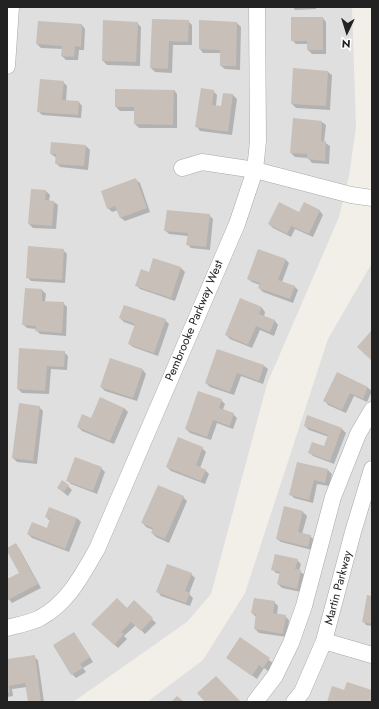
<!DOCTYPE html>
<html>
<head>
<meta charset="utf-8">
<style>
	body { margin:0 }
	#map { position:relative; width:379px; height:709px; overflow:hidden; background:#f2efe9; font-family:Jost,sans-serif }
	canvas { display:block }
	.frame { position:absolute; inset:0; border:8px solid #222; pointer-events:none }
	.north { position:absolute; left:327px; top:12px; width:40px; height:40px; -webkit-text-stroke:3px #fff; paint-order:stroke; rotate:184deg; font-size:11px; font-weight:700; line-height:16px; text-align:center; color:#222 }
	.north::after { content:''; display:block; margin:auto; width:14px; height:18px; background:#222; clip-path:polygon(50% 0,100% 100%,50% 72%,0 100%) }
</style>
</head>
<body>
<div id="map">
<canvas width="379" height="709"></canvas>
<div class="frame"></div>
<div class="north">N</div>
</div>
<script>
const c = document.querySelector('canvas').getContext('2d');
c.lineJoin = 'round';
function paint(path, color) { c.fillStyle = color; c.fill(path, 'evenodd'); }
function trace(path, color, width, dash) { c.strokeStyle = color; c.lineWidth = width; c.lineCap = dash ? 'butt' : 'round'; c.setLineDash(dash || []); c.stroke(path); }
function label(font, color, halo, rows, align = 'center') {
  c.font = font + ' Jost,sans-serif'; c.lineWidth = 3; c.setLineDash([]); c.textBaseline = 'middle'; c.strokeStyle = halo; c.fillStyle = color; for (const [text, x, y, turn = 0] of rows) {
    c.save(); c.translate(x, y); c.rotate((+turn || 0) * Math.PI / 180); c.textAlign = isNaN(turn) ? turn : align; if (halo) c.strokeText(text, 0, 0); c.fillText(text, 0, 0); c.restore();
  }
}
const residential = new Path2D(`
	M7 7H352L356 127 349 176 339 217 267 384 211 594 187 622 73 702H7Z
	M372 263V702H147L203 660 245 593 328 339Z`);
const shadow = new Path2D(`
	M293 7H316V9L295 10Z
	M323 18 326 22V54H312L308 50V44H296L292 40Z
	M153 20 188 21 192 25V45H173L172 73 155 72 151 68Z
	M200 22 237 23 241 27 240 70 225 69 221 66V53H203L200 49Z
	M137 23 141 27 140 66 107 65 103 61Z
	M82 25 85 29 84 50H79L78 60H66L62 56 63 49 41 48 37 44Z
	M328 72 332 75 330 110 296 108 292 104Z
	M63 82 67 86 66 101 79 102 82 106 81 118 42 115 38 111Z
	M174 90 177 94V128H139L135 124V111H120L116 107Z
	M213 91 217 95 216 106 222 107 224 94 233 95 237 99 232 135 200 131 197 127Z
	M322 122 326 125 324 142 330 146 329 164 312 163 308 158 295 157 291 153Z
	M86 146 90 150 88 170 60 167 56 163 57 158 51 154Z
	M136 180 140 183 150 212 125 221 121 218 118 210 112 212 108 208Z
	M46 191 50 195 49 201 54 202 58 205 56 229 33 228 29 224Z
	M304 204 320 211 323 215 313 237 295 229 291 237 273 228 269 224 300 213Z
	M209 215 213 219 210 250 191 248 187 244 188 236 169 234 165 230Z
	M63 250 67 254 65 283 31 281 27 277Z
	M154 259 181 268 185 272 175 301 140 289 136 285 149 273Z
	M285 259 289 263 282 282 294 286 298 290 293 303 263 292 259 288 260 285 252 282 248 279Z
	M42 290 46 294 45 302 63 303 67 307 66 336 40 334 36 330V329L27 328 23 324Z
	M241 300 262 308 265 312 264 317 275 321 278 325 274 336 260 330 252 348 230 339 226 335Z
	M120 318 165 320 169 324 158 356 133 347 129 344 135 326 124 322Z
	M217 350 264 366 268 369 263 384 241 376 234 395 210 387 206 383Z
	M64 352 68 356 67 370 51 369 49 394 22 393 18 389Z
	M143 370 146 374 137 401 105 391 101 387Z
	M338 373 368 388 372 391 367 402 354 396 346 413 328 405 325 401Z
	M221 400 225 404 223 409 233 414 237 418 233 429 217 423 211 440 190 433 186 429Z
	M39 407 43 411 37 464 17 462 13 458Z
	M124 408 128 412 114 444 82 431 78 427 92 420Z
	M308 416 342 429 346 433 334 464 313 456 309 452 325 447 329 437 309 430 305 426Z
	M202 448 206 452 200 468 205 470 209 474 205 484 171 471 167 467Z
	M298 463 328 470 332 474 329 486 317 484 313 503 294 498 290 494Z
	M101 468 105 472 97 494 71 484 67 480Z
	M68 486 72 490 68 496 58 488Z
	M183 497 187 501 169 543 156 537 152 533 153 530 146 527 143 523Z
	M285 508 303 512 307 516 302 534 310 536 314 540 312 550 281 542 277 539Z
	M46 517 77 518 81 522 69 552 32 538 28 534 47 529 50 521Z
	M15 544 19 548 41 588 12 603 7 597V577L9 579 20 573 7 549Z
	M297 560 301 564 299 571 305 575 301 592 282 588 278 584 281 574 276 573 272 569Z
	M191 574 195 578 189 594 193 598 190 606 161 596 158 592Z
	M372 597V626L366 625 363 621Z
	M134 602 156 623 145 634 136 625 124 636 127 639 118 648 93 624 127 609Z
	M274 602 278 606 277 615 285 616 289 620 287 637 259 633 255 629 256 617 252 613Z
	M74 633 93 662 83 668 86 672 76 678 72 674 54 646Z
	M240 639 273 663 268 671 264 668 257 679 227 658Z
	M34 657 38 660 44 702H29L27 687 12 689 13 696 7 697V660Z`);
const building = new Path2D(`
	M291 17H323V50H307V41H291Z
	M152 19 189 20 188 42 169 41 168 69 150 68Z
	M103 20 138 22 136 62 102 61Z
	M199 20 237 22 236 66H220V50L199 49Z
	M38 21 82 24 81 47 75 46 74 57 61 56 62 46 36 44Z
	M293 68 328 71 326 106 291 104Z
	M40 79 64 81 62 100 79 101 78 115 37 112Z
	M201 88 214 90 212 105 221 106 223 93 233 94 228 132 195 127Z
	M115 89 174 90 173 125 134 124V107H115Z
	M293 118 322 121 321 141H326L325 161 307 159V154L290 153Z
	M51 142 86 145 84 166 55 164 56 154H50Z
	M136 178 147 208 120 218 115 206 107 209 101 191Z
	M31 189 46 190 45 200 54 201 52 226 28 224Z
	M279 202 299 212 304 202 320 210 309 234 291 226 287 234 268 224Z
	M167 210 210 214 206 247 186 245 188 233 164 231Z
	M28 246 64 249 62 280 26 278Z
	M258 249 286 259 278 280 295 286 290 299 258 288 260 283 247 279Z
	M153 258 181 267 171 298 135 286 141 269 149 272Z
	M25 288 42 289V301L64 302 62 333 35 331 36 326 22 325Z
	M240 298 262 307 259 314 275 320 270 332 256 326 248 345 225 335Z
	M124 305 166 319 154 353 128 344 135 324 119 318Z
	M372 330V361L357 347Z
	M19 348 65 351 64 367 47 366 45 391 17 389Z
	M217 349 264 365 259 381 237 373 230 392 205 383Z
	M110 358 143 369 133 398 100 387Z
	M337 372 368 387 363 399 350 393 342 410 323 401Z
	M198 391 222 399 219 408 234 413 230 426 213 420 207 437 185 429Z
	M100 397 124 408 110 441 77 427 82 414 91 418Z
	M19 403 40 406 33 461 12 458Z
	M307 415 342 428 330 461 308 453 312 442 324 446 328 435 304 426Z
	M178 437 203 447 196 465 206 470 201 481 166 467Z
	M75 457 102 467 93 491 66 481Z
	M297 462 328 469 325 483 314 480 309 500 289 495Z
	M62 480 69 485 64 492 57 488Z
	M158 485 184 496 165 539 151 533 153 528 141 523Z
	M284 506 303 511 298 532 311 535 308 547 276 539Z
	M49 507 77 518 65 549 27 534 32 522 47 528 50 519 45 517Z
	M16 543 38 584 8 600 7 579 19 573 7 551V548Z
	M275 554 298 559 295 569 301 570 297 589 277 584 280 572 271 570Z
	M167 564 192 573 185 591 190 593 186 603 156 592Z
	M367 595 372 596V624L362 622Z
	M117 598 127 608 134 600 153 618 141 631 131 622 121 632 124 634 114 645 91 624Z
	M254 598 275 601 273 613 286 615 283 634 254 629 256 614 251 613Z
	M74 632 90 657 80 664 83 668 71 675 53 645Z
	M240 637 270 658 263 668 259 665 252 676 226 658Z
	M35 655 41 702H28L25 683 9 686 10 692 7 693V659Z
	M216 676 240 701 238 702H205L197 693Z
	M347 682 372 690V702H327L332 686 344 690Z
	M177 696 184 702H171Z`);
const minor = new Path2D(`
	M7 66 11 7
	M182 168 202 162 255 170 351 195 372 198
	M7 628C18 625 30 623 40 618 68 603 82 575 97 549L237 224 255 170 258 141 257 7
	M324 641 372 655
	M255 702 275 676 291 643 304 606 333 497 358 434 372 410
	M294 702 302 692 324 641 353 532 372 469`);
const streetNames = [
	["Pembrooke Parkway West",195,321,-67],
	["Martin Parkway",339,588,-75]
];
paint(residential, '#e0dfdf');
paint(shadow, '#0003');
paint(building, '#c7bfb8');
trace(minor, '#a9a9a9', 17);
trace(minor, '#fff', 16);
label('12px', '#222', '#fff', streetNames);
</script>
</body>
</html>
